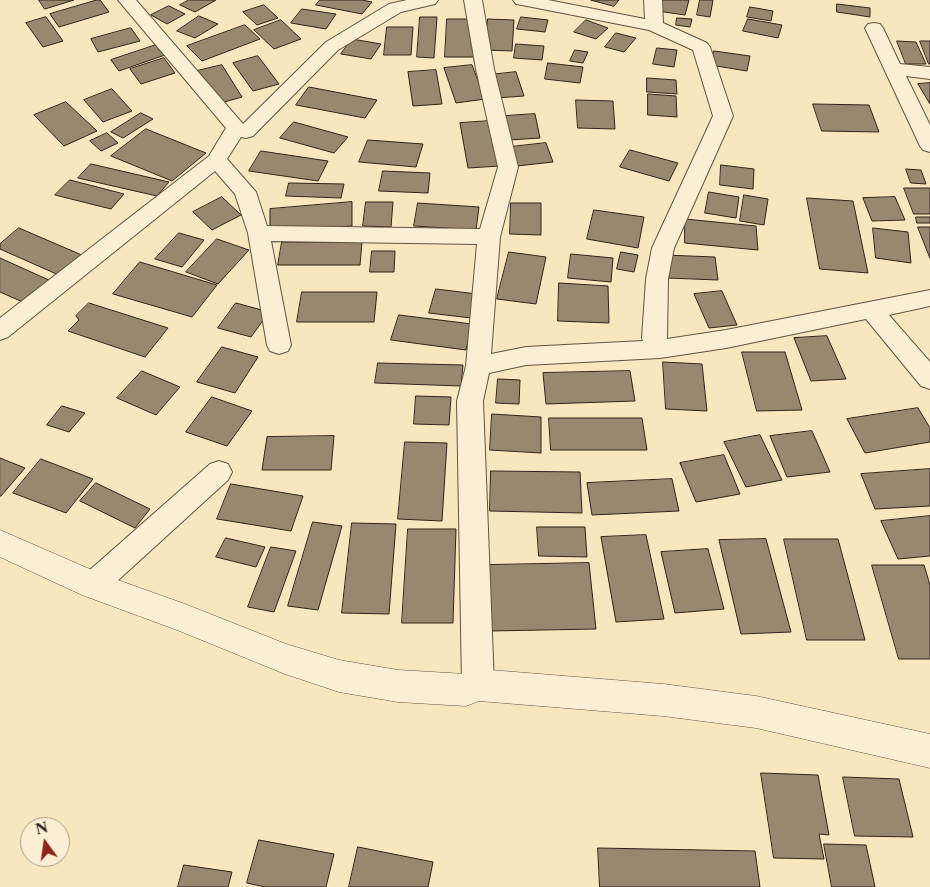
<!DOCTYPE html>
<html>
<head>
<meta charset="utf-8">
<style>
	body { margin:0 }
	#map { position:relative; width:930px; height:887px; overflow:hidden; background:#f7e6be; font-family:"Libre Caslon Text",serif }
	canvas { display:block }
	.north { position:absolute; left:20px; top:817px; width:50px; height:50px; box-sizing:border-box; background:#faefd5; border:1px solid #aa9d8a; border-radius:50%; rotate:346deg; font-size:14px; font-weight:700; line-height:20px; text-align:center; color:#32221a }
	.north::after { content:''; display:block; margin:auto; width:18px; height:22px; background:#8f2418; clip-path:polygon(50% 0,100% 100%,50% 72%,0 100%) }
</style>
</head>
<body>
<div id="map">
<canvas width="930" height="887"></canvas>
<div class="north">N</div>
</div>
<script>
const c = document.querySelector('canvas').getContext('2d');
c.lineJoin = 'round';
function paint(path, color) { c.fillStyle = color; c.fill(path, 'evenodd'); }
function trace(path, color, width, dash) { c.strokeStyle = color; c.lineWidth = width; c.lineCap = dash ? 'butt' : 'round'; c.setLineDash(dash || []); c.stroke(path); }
const building = new Path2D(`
	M39 0H74L45 9Z
	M97 0H100L109 12 59 27 50 14Z
	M189 0H216L195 12 180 5Z
	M320 0H362L372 2 362 14 316 5Z
	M591 0H619L614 6Z
	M661 0H689L685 15 657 11Z
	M700 0H713L710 17 697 15Z
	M837 4 870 8V17L837 12Z
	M264 5 278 18 257 25 243 12Z
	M169 6 185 14 167 24 151 15Z
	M750 7 773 11 771 21 747 17Z
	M302 9 336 14 326 29 291 23Z
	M199 16 218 24 195 38 177 31Z
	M46 17 63 41 43 47 26 23Z
	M420 17H437L434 58 417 57Z
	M521 17 548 20 545 32 517 29Z
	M677 18 692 19 690 27 676 25Z
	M447 19H476L475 57H445Z
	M488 19 514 20 512 51 485 50Z
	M748 19 782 25 778 38 743 31Z
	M281 20 301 39 274 49 254 30Z
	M586 20 608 28 596 39 574 32Z
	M245 25 260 39 202 61 187 46Z
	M387 27H413L411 55H384Z
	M131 28 140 41 98 52 91 39Z
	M616 33 636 38 624 52 605 47Z
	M352 39 381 44 371 59 341 54Z
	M897 41 916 42 926 64H906Z
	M920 41H930V64H929Z
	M516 44 544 46 542 60 514 58Z
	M156 45 165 55 119 71 111 60Z
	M657 48 677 50 674 67 653 64Z
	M575 50 588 52 583 63 570 61Z
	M714 51 750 56 747 71 710 65Z
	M258 56 279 84 253 91 233 63Z
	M164 58 175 73 141 84 130 69Z
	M548 63 583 67 580 83 545 79Z
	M222 65 242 97 217 104 197 71Z
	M472 65 485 99 456 103 444 68Z
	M436 70 442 104 413 106 408 72Z
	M516 72 524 96 496 98 489 75Z
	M647 78 676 80 677 94 647 92Z
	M930 83V104L918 84Z
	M309 87 377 100 365 118 296 105Z
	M112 89 132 111 103 122 84 100Z
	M648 94 676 96 677 117 648 115Z
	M576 100 613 101 615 129 578 128Z
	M66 102 97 131 64 146 34 115Z
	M813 104 869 105 879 132 822 131Z
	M141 113 153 119 123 138 111 132Z
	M535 114 540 138 509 140 505 116Z
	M490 121 500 166 468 168 460 123Z
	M294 122 348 137 334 153 280 138Z
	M146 129 206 153 172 181 111 156Z
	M107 133 118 143 101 151 90 141Z
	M368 140 423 144 416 167 359 162Z
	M546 143 553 162 517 166 510 147Z
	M630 150 678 163 669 181 620 167Z
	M261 151 328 161 318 181 249 171Z
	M91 164 169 182 157 196 78 178Z
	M721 165 754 169 753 189 720 185Z
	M906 169 921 170 926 184 911 183Z
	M383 171 430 173 428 193 379 191Z
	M70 180 124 194 111 209 55 195Z
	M289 183 344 184 341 198 286 196Z
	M904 188H930V214H914Z
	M709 192 739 197 736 218 705 213Z
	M744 195 768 199 764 225 740 221Z
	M222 197 241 215 212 230 193 212Z
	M895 197 905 220 872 221 863 198Z
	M807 198 853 201 868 273 820 269Z
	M352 202V226L270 231V209Z
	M366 202H393L391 227 363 226Z
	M418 203 479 207 476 230 414 226Z
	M511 203H541V235L510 234Z
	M594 210 644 217 638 248 587 239Z
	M916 217H930V223H917Z
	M685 219 756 226 758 250 685 243Z
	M918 227H930V258Z
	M19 228 84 256 61 276 0 249V244Z
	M873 228 908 232 911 263 876 258Z
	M179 233 204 240 182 267 155 259Z
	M217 239 249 250 218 284 186 272Z
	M282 242H362L360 265H278Z
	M372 251H395L394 272H370Z
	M509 252 546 257 536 304 497 299Z
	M621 252 638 255 634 272 617 269Z
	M571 254 613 258 611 282 568 278Z
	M664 255 715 257 718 280 667 278Z
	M0 258 51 281 25 303 0 292Z
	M140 262 217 285 192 317 113 294Z
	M559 283 608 286 609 323 558 321Z
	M436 289 477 294 471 318 429 313Z
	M722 291 737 325 709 328 694 294Z
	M302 292H377L374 322H297Z
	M89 303 168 328 145 357 68 331 79 320 76 316Z
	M236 303 269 312 251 337 218 328Z
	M399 315 472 324 466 350 391 340Z
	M827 336 846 379 811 381 794 338Z
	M222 347 258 357 235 393 197 382Z
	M742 352H785L802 410 757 411Z
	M663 362 702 364 707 411 666 409Z
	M378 363 463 365 461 386 375 383Z
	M142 371 180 387 156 415 117 398Z
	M630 371 635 401 546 404 543 373Z
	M498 379 520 380 519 404 496 403Z
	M416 396 451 397 449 425 414 424Z
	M212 397 252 411 227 446 186 432Z
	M62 406 85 413 69 432 47 425Z
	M918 408 930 428V442L865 453 847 419Z
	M492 414 541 417V453L490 450Z
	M549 418H642L647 450H551Z
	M812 431 830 472 787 477 770 436Z
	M760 435 782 480 746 487 724 442Z
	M334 436 331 470H262L267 437Z
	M405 442 447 443 442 521 398 519Z
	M724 455 740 494 696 502 680 463Z
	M0 458 25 468 1 496H0Z
	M41 459 93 479 66 513 13 493Z
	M930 469V506L875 509 861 474Z
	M491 471 580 472 582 513 490 511Z
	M672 479 679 511 592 515 587 483Z
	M96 483 150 509 135 528 80 501Z
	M231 484 303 496 291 531 217 519Z
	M930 516V556L898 559 881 521Z
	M313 522 342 526 318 610 288 606Z
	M352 523 396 524 389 614 342 613Z
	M537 527H585L587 557 539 556Z
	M408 529H456L453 623H402Z
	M646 535 664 619 616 622 601 537Z
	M226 538 265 547 256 567 216 557Z
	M766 539 791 632 741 634 719 540Z
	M784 539H838L865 640H807Z
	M271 547 296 551 274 612 248 607Z
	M708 549 724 609 675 613 661 552Z
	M589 563 596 629 490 631 488 565Z
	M872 565H924L930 585V659H899Z
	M761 773 818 775 829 835 819 834 824 859 774 858Z
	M843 777 899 779 913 837 855 836Z
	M259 840 334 854 326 887H265L247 883Z
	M824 844 866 845 875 887H832Z
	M358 847 433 862 428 887H349Z
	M598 848 755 851 760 887H600Z
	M184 865 232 872 228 887H178Z`);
const minor = new Path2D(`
	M118 0H136L243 124 326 42 389 4 407 0H438L435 4 401 12 338 50 253 136 246 138 241 137 227 159 256 192 267 226 480 229 498 167 476 69 464 0H482L494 69 518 167 500 237 491 354 526 347 643 341 642 338 646 279 652 248 713 116 693 50 649 30 522 5 516 4 513 0H548L645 19 644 0H662L663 23 707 43 710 47 733 116 674 248 668 279 667 339 726 330 930 290V306L889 315 930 362V389L921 386 866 319 726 348 660 358 526 365 489 373 483 401 494 685 489 696 478 700 467 696 462 685 457 401 466 366 477 244 271 241 291 345 288 351 279 354 270 351 267 345 248 233 235 194 215 171 8 337 0 340V318L209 156 226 128Z
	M874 23 880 24 883 28 900 64 930 67V79L906 76 930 125V152L923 150 920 146 865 28 868 24Z
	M219 461 228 464 232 472 228 480 103 594 93 598 83 594 78 585 83 576 210 464Z`);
const tertiary = new Path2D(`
	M0 530 101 574 185 604 286 644 339 660 398 670 466 674 478 669 663 684 756 696 930 734V768L756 728 663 716 479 701 466 706 398 702 339 692 285 674 177 630 82 595 0 557Z`);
paint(building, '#98886f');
trace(building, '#32221a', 1);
trace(minor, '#635343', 2);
trace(tertiary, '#635343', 1);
paint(minor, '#faefd5');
paint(tertiary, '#faefd5');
</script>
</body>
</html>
